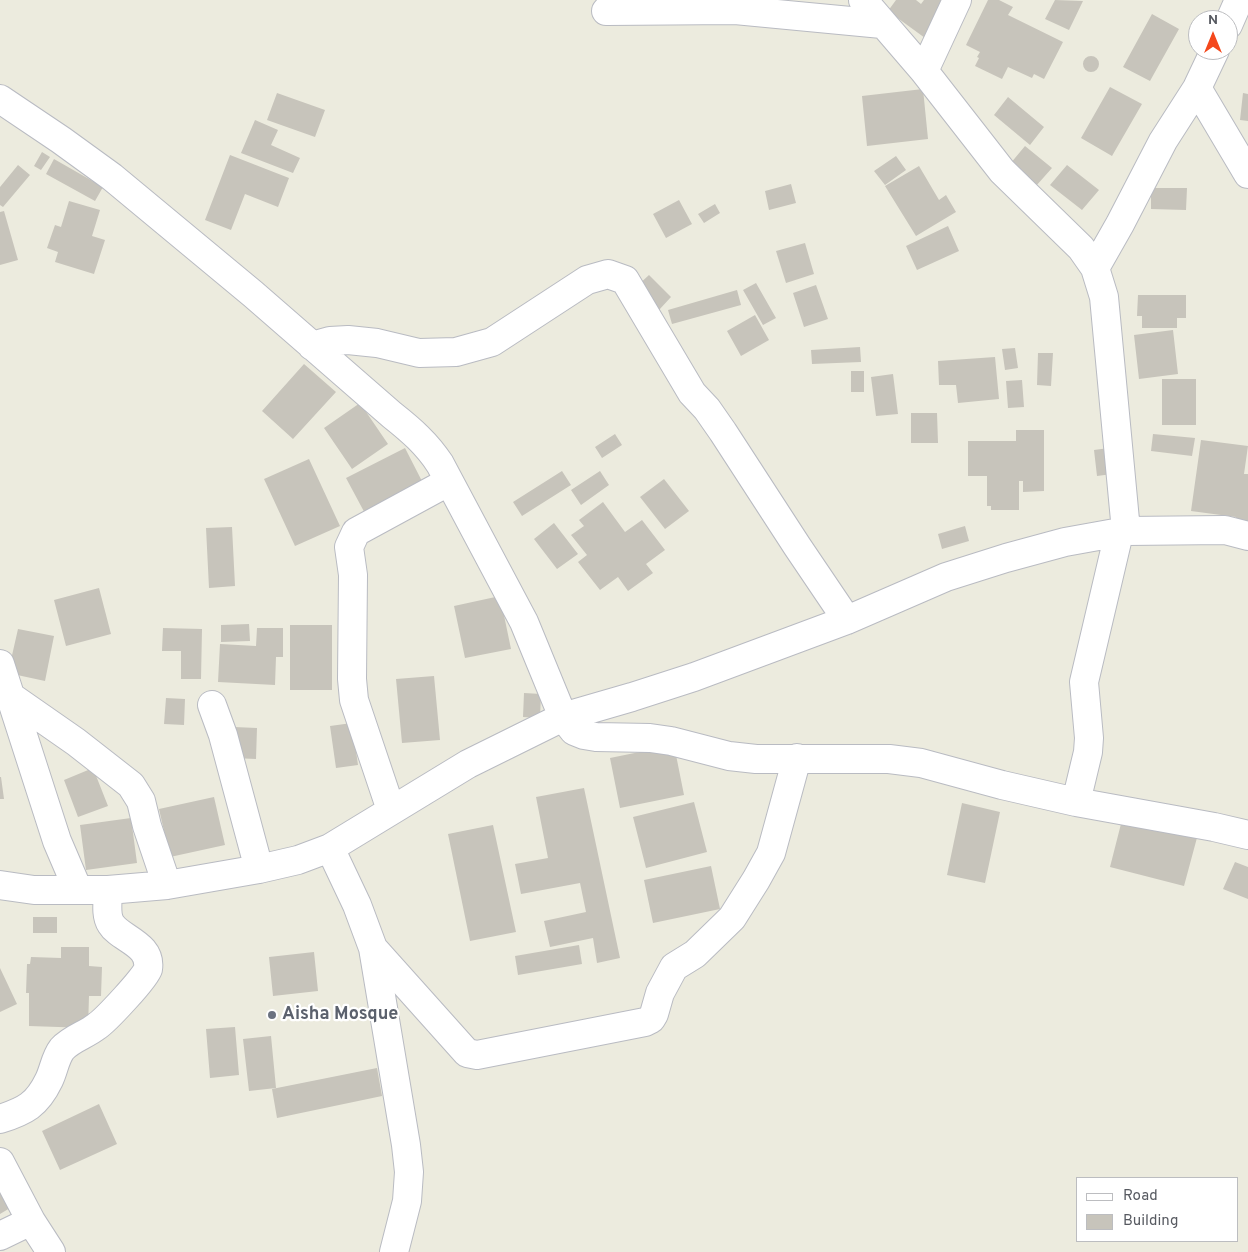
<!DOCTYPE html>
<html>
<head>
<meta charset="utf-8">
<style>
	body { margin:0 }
	#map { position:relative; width:1248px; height:1252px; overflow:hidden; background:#ecebde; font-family:Overpass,sans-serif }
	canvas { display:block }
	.legend { position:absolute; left:1076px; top:1177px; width:162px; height:65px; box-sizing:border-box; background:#fff; border:1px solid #bcbdc0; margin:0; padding:6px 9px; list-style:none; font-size:15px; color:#575a61 }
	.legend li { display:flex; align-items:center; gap:10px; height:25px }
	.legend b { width:25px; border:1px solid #bcbdc0 }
	.north { position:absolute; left:1188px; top:10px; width:50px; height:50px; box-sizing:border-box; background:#fff; border:1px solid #bcbdc0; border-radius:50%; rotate:0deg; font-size:14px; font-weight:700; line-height:20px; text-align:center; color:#575a61 }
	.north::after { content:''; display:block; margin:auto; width:18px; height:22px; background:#f4481c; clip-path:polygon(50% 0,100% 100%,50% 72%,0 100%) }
</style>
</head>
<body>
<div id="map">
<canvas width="1248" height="1252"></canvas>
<ul class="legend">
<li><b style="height:6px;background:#fff"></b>Road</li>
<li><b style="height:14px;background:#c7c4bb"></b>Building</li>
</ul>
<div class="north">N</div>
</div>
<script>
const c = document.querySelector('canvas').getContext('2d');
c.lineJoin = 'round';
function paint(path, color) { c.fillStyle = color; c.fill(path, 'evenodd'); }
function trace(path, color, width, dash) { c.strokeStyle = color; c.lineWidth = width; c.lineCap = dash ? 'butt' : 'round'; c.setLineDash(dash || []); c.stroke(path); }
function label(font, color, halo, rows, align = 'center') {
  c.font = font + ' Overpass,sans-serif'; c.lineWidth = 4.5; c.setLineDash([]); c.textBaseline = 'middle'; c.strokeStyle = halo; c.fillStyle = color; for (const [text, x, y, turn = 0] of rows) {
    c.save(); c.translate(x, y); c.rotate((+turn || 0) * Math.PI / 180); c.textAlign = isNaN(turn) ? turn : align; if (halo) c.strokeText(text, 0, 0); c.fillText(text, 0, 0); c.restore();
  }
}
const building = new Path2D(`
	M896 0H916L921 4 924 0H951L925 38 888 11Z
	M988 0H999L1013 7 1008 15 1063 42 1044 79 1034 74 1032 78 1008 67 1002 79 975 66 979 58 977 57 980 52 966 45Z
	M1055 0 1083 1 1069 30 1045 19Z
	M1152 14 1179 29 1150 81 1123 67Z
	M1083 64a8 8 0 1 1 16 0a8 8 0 1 1-16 0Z
	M1110 87 1142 104 1112 156 1081 138Z
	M923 89 928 139 867 146 862 96Z
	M277 93 325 110 315 137 267 120Z
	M1243 93 1248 94V121L1240 120Z
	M1008 97 1044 127 1030 145 994 115Z
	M255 120 278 130 271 145 300 158 293 173 241 153Z
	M1025 146 1052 168 1036 186 1010 164Z
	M42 152 50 157 41 170 34 166Z
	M230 155 289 178 278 207 245 194 231 230 205 220Z
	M896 156 906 170 885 185 874 171Z
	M54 159 103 187 95 201 46 174Z
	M18 165 30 175 3 207 0 205V187Z
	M1067 165 1099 190 1082 210 1050 185Z
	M919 166 939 200 946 195 956 212 916 236 885 186Z
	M791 184 796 203 769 210 765 191Z
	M1151 188H1187L1186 210 1151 209Z
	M679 200 692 224 666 238 653 214Z
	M69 201 100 210 92 236 105 240 94 274 55 262 58 252 47 248 55 225 61 227Z
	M715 204 720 213 704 223 698 214Z
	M4 211 18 260 0 265V212Z
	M948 226 959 251 917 270 906 246Z
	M805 243 814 274 786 283 776 251Z
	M649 275 671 297 659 310 636 287Z
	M756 283 776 318 763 325 743 290Z
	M816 285 828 319 804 327 793 293Z
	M737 290 741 305 672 324 668 310Z
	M1138 295H1186V318H1177V328H1142V316H1137Z
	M755 315 769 340 741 356 727 331Z
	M1173 330 1178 374 1139 379 1134 335Z
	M860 347 861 362 812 364 811 350Z
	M1015 348 1018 368 1005 370 1002 349Z
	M1038 353H1053L1051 386 1037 385Z
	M995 357 999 399 958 403 956 385H939L938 361Z
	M304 364 336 392 293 439 262 411Z
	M851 371H864V392H851Z
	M893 374 898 414 876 416 871 377Z
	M1162 379H1196V425H1162Z
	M1022 380 1024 407 1008 408 1006 381Z
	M360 403 388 444 352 469 324 428Z
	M911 413H937L938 443H911Z
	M1016 430H1044V491L1023 492V481H1019V510H991V506H987V476H968V441H1016Z
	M615 434 622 445 602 458 595 447Z
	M1153 434 1195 438 1192 456 1151 451Z
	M1201 440 1248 446 1244 474H1248V524H1236V517L1191 511Z
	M405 448 426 489 368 519 346 478Z
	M1109 448 1112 474 1097 476 1094 450Z
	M309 459 340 526 295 546 264 479Z
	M562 471 571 485 522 516 513 502Z
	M600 471 609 485 581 505 571 490Z
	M664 479 689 511 665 529 640 497Z
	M603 502 625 532 642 520 665 550 646 564 653 573 628 591 618 577 600 590 578 562 587 555 571 535 584 526 579 520Z
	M554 523 578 554 557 569 534 539Z
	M965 526 969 541 942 549 938 534Z
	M232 527 235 586 209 588 206 528Z
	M99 588 111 634 66 646 54 600Z
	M500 596 511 649 465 658 454 606Z
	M249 624 250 641 221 642V625Z
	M290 625H332V690H290Z
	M163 628 202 629 201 679H181V651H162Z
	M257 628H283V657H276L275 685 218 682 220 644 256 646Z
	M18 629 54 636 45 681 8 673Z
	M434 676 440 740 402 743 396 679Z
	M524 693 541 694 540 718 523 717Z
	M166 698 185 699 184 725 164 724Z
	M352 723 358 765 336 768 330 726Z
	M234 727 257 728 256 759 233 758Z
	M674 745 684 795 620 808 610 758Z
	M93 768 108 806 78 817 64 780Z
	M0 777H1L4 799H0Z
	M584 788 620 958 597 963 593 938 550 947 544 921 586 912 580 883 521 894 515 864 548 858 536 797Z
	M214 797 225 845 170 857 159 809Z
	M694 802 707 852 646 868 633 817Z
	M962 803 1000 812 985 883 947 875Z
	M1123 816 1198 834 1184 886 1110 867Z
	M131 818 137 863 86 870 80 825Z
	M493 825 516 932 470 941 448 834Z
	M1235 862 1248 867V899L1223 889Z
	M711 866 720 909 653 923 644 880Z
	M33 917H57V933H33Z
	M579 945 582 964 518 975 515 956Z
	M61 947H89V966L102 967 101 996H89L88 1028 29 1026V993H26L27 964H30L31 957 61 958Z
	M314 952 318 991 273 996 269 957Z
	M0 968 17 1004 0 1012Z
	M235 1027 239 1075 210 1078 206 1029Z
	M271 1036 276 1088 249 1091 243 1039Z
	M377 1068 382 1096 277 1118 272 1089Z
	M99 1104 117 1144 60 1170 42 1131Z
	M0 1191 10 1208 0 1214Z`);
const minor = new Path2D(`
	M863 0 924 71 1002 171 1081 248 1095 268 1104 297 1126 531
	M606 11 735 10 882 24
	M1228 25 1239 0
	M924 71 957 0
	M1197 88 1248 174
	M0 99 61 140 112 177 253 294 392 415C411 430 427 444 440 464L524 622 563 717 574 731 584 735 596 737 650 738 671 741 729 756 756 759H889L921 763 1002 785 1076 802 1214 827 1248 835
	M1095 268 1120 224 1163 141 1197 88 1215 50
	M312 346 330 341 348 340 377 343 419 353 456 352 492 342 587 280 608 274 625 280 692 393 707 409 723 432 797 546 847 620
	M0 664 57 841 78 890
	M10 696 76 742 131 785 141 801 147 826 167 885
	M212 705 223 735 259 869
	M1076 802 1088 752 1089 738 1084 682 1119 533
	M391 810 354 700 352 679 353 575 349 547 356 532 448 482
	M330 848 357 905 373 948 406 1145 409 1172 407 1201 394 1252
	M0 885 34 890H108L167 885 259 869 298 860 330 848 468 764 563 717 632 697 694 677 847 620 946 577 1006 558 1065 542 1126 531 1225 530 1248 536
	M373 948 467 1053 477 1055 645 1022 651 1019 654 1014 660 993 674 967 695 954 732 918 756 880 771 853 797 758
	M0 1119C25 1111 37 1105 49 1080 54 1070 55 1058 62 1049 72 1038 86 1035 97 1026 106 1020 146 977 148 969 152 944 120 939 111 924 105 915 108 900 108 890
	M0 1162 31 1221 51 1252
	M0 1236 31 1221`);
const markers = [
	[272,1015,5,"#6b7280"]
];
const worshipNames = [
	["Aisha Mosque",282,1015]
];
paint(building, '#c7c4bb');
trace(minor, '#b9bbc2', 30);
trace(minor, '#fff', 28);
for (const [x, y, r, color] of markers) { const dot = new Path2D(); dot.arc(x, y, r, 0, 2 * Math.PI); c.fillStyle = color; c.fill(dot); trace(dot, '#fff', 2); }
label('bold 18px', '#5b616d', '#fff', worshipNames, 'left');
</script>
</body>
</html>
